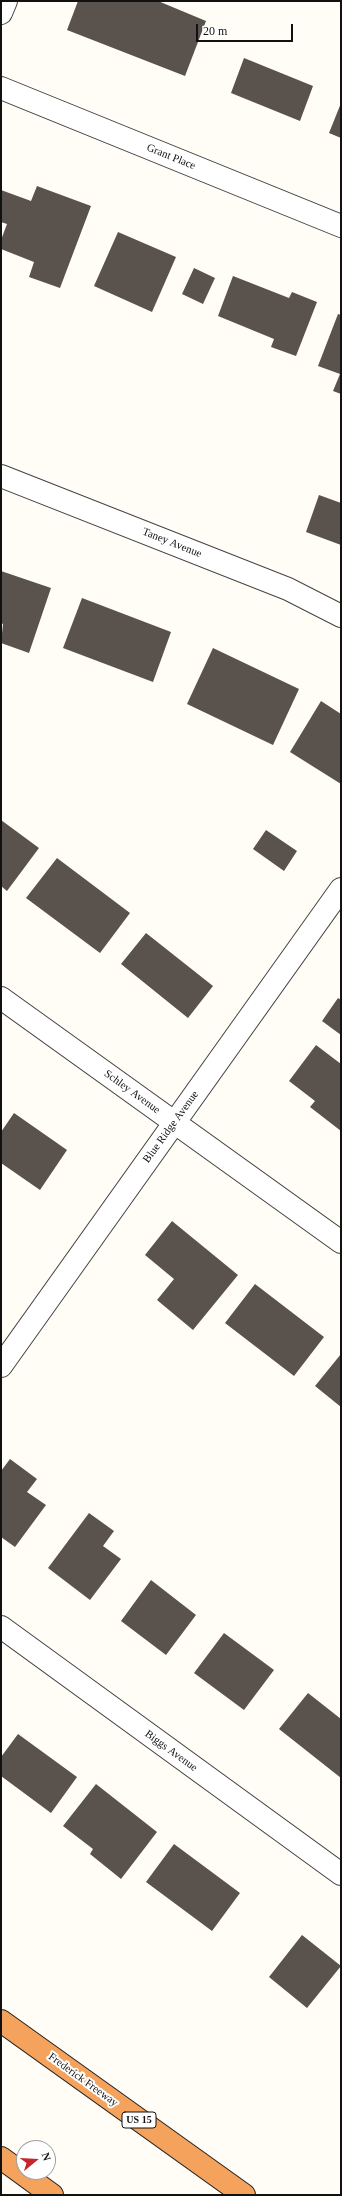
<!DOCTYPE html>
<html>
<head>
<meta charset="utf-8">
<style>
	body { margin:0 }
	#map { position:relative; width:342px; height:2196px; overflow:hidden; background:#fffdf5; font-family:"Times New Roman",serif }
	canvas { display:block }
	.frame { position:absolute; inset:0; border:2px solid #111; pointer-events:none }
	.north { position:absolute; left:16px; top:2140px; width:40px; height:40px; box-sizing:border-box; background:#fff; border:1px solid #a0a0a0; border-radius:50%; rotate:72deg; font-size:11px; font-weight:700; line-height:16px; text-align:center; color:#111 }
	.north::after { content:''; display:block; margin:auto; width:14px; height:18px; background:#c4262e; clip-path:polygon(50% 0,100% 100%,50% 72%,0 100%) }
	.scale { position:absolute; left:196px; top:24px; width:97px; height:18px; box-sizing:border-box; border:2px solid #111; border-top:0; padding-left:5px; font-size:12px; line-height:14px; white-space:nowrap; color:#111; -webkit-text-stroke:3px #fff; paint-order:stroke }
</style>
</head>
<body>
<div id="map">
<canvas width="342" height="2196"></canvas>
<div class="frame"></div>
<div class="north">N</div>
<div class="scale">20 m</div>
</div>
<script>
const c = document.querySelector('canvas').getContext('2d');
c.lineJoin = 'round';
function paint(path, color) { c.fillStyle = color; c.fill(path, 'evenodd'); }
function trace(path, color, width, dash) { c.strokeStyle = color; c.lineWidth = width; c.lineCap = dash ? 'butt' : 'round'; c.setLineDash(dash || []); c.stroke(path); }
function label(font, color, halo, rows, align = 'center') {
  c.font = font + ' "Times New Roman",serif'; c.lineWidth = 4; c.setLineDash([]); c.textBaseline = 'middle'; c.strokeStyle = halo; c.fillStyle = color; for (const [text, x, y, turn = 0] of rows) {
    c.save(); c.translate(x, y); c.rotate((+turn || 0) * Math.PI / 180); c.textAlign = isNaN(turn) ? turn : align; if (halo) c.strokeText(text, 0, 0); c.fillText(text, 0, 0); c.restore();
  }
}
const building = new Path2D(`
	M78 1H158L206 21 185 76 67 30Z
	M244 58 313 86 300 121 231 93Z
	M341 103V138L329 133Z
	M37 186 91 206 60 288 29 277 34 262 1 249V240L7 224 1 222V190L31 201Z
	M118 232 176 257 152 312 94 286Z
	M194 268 215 278 203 304 182 294Z
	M233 276 289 298 292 292 317 302 296 356 271 347 274 339 218 316Z
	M338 314 341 315V394L333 391 340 374 318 366Z
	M319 495 341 503V545L306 532Z
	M1 571 51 588 29 653 1 643 3 624 1 623Z
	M82 598 171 632 153 682 63 648Z
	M213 648 299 689 273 745 187 704Z
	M321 701 341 714V784L290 752Z
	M1 820 39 848 7 891 1 886Z
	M266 830 297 851 284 871 253 849Z
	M57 858 130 913 100 953 26 898Z
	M146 933 213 986 188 1018 121 964Z
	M338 998 341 1000V1035L322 1021Z
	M316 1045 341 1064V1131L310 1107 315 1101 289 1081Z
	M14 1113 67 1150 40 1190 1 1163V1132Z
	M172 1221 238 1275 193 1330 157 1300 174 1279 145 1255Z
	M255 1284 324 1337 294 1376 225 1323Z
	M341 1354V1407L315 1386Z
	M10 1459 37 1479 27 1492 46 1505 15 1547 1 1537V1471Z
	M89 1513 114 1531 103 1546 121 1559 90 1600 48 1568Z
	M151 1580 196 1615 166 1655 121 1621Z
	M224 1633 274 1670 244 1710 194 1673Z
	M308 1693 341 1719V1778L279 1729Z
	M18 1734 77 1777 51 1813 1 1776V1757Z
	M96 1784 157 1832 121 1879 90 1854 93 1849 63 1826Z
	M174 1844 240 1893 212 1931 146 1882Z
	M302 1935 341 1966 307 2008 269 1977Z`);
const street = new Path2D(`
	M1 13 6 1
	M1 88 341 226
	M1 476 288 589 341 616
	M1 998 341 1242
	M1 1366 341 889
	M1 1627 341 1874`);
const highway = new Path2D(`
	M1 2021 244 2195
	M1 2158 52 2195`);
const shields = [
	[139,2120,34]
];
const shieldNames = [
	["US 15",139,2120]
];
const streetNames = [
	["Grant Place",171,157,22],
	["Taney Avenue",172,543,22],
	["Schley Avenue",132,1092,36],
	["Blue Ridge Avenue",171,1127,-54],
	["Biggs Avenue",171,1751,36],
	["Frederick Freeway",83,2080,36]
];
paint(building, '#5a524d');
trace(street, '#444', 24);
trace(highway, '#222', 24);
trace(street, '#fff', 22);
trace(highway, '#f5a25d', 22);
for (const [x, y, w] of shields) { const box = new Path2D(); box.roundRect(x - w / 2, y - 8, w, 16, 3); c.fillStyle = '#fff'; c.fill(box); trace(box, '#111', 1); }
label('bold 10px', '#111', null, shieldNames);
label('11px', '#111', '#fff', streetNames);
</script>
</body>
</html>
